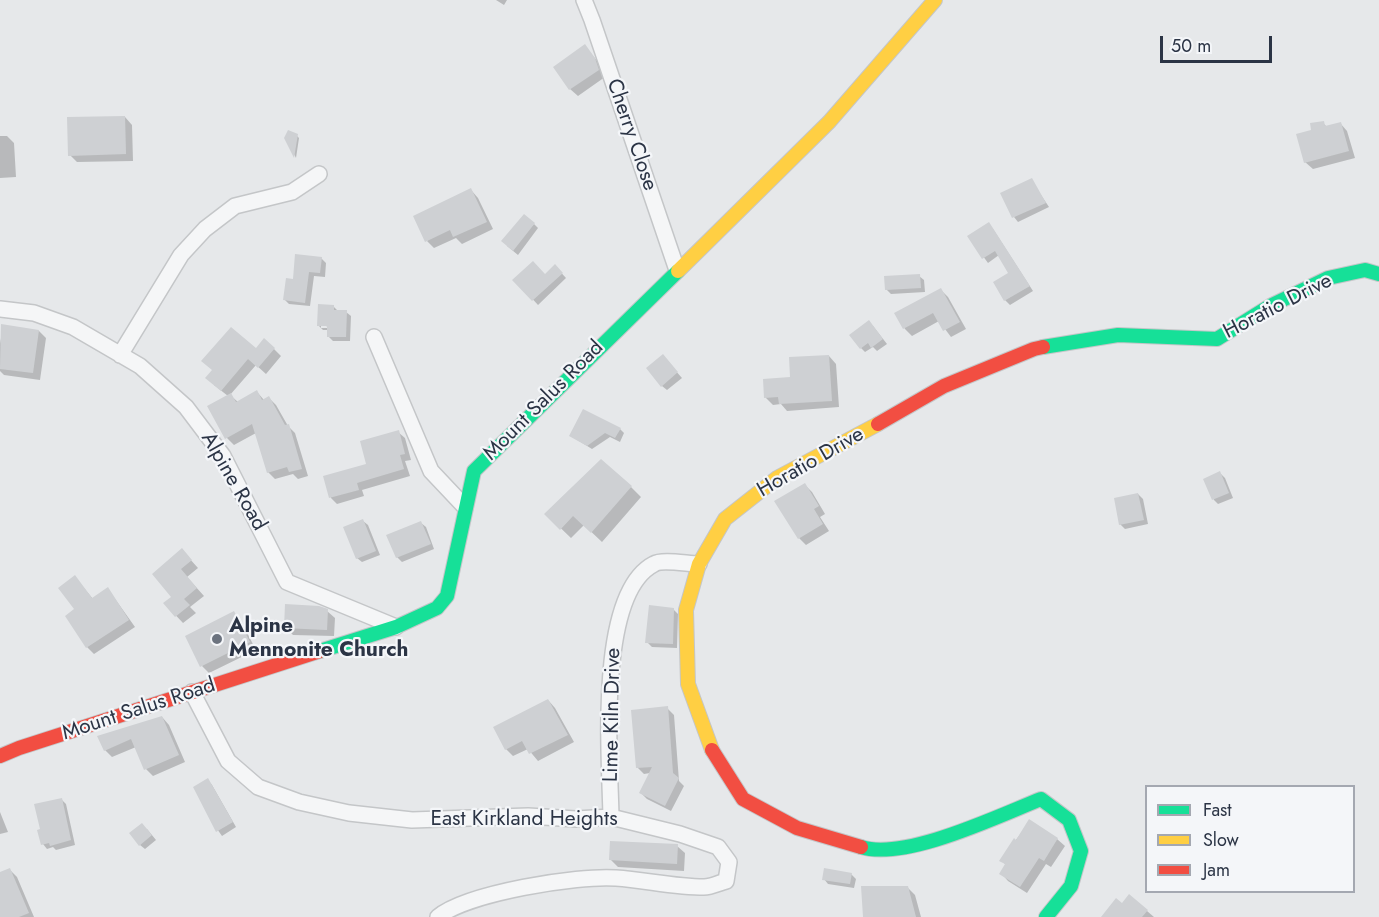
<!DOCTYPE html>
<html>
<head>
<meta charset="utf-8">
<style>
	body { margin:0 }
	#map { position:relative; width:1379px; height:917px; overflow:hidden; background:#e6e8ea; font-family:Jost,sans-serif }
	canvas { display:block }
	.legend { position:absolute; left:1145px; top:785px; width:210px; height:108px; box-sizing:border-box; background:#f4f6f9; border:2px solid #a4a8b1; margin:0; padding:8px 10px; list-style:none; font-size:18px; color:#2b3445 }
	.legend li { display:flex; align-items:center; gap:12px; height:30px }
	.legend b { width:30px; border:2px solid #a4a8b1 }
	.scale { position:absolute; left:1160px; top:36px; width:112px; height:27px; box-sizing:border-box; border:3px solid #2b3445; border-top:0; padding-left:8px; font-size:18px; line-height:21px; white-space:nowrap; color:#2b3445; -webkit-text-stroke:4px #f4f6f9; paint-order:stroke }
</style>
</head>
<body>
<div id="map">
<canvas width="1379" height="917"></canvas>
<ul class="legend">
<li><b style="height:8px;background:#16e098"></b>Fast</li>
<li><b style="height:8px;background:#ffcf43"></b>Slow</li>
<li><b style="height:8px;background:#f24e42"></b>Jam</li>
</ul>
<div class="scale">50 m</div>
</div>
<script>
const c = document.querySelector('canvas').getContext('2d');
c.lineJoin = 'round';
function paint(path, color) { c.fillStyle = color; c.fill(path, 'evenodd'); }
function trace(path, color, width, dash) { c.strokeStyle = color; c.lineWidth = width; c.lineCap = dash ? 'butt' : 'round'; c.setLineDash(dash || []); c.stroke(path); }
function label(font, color, halo, rows, align = 'center') {
  c.font = font + ' Jost,sans-serif'; c.lineWidth = 4.5; c.setLineDash([]); c.textBaseline = 'middle'; c.strokeStyle = halo; c.fillStyle = color; for (const [text, x, y, turn = 0] of rows) {
    c.save(); c.translate(x, y); c.rotate((+turn || 0) * Math.PI / 180); c.textAlign = isNaN(turn) ? turn : align; if (halo) c.strokeText(text, 0, 0); c.fillText(text, 0, 0); c.restore();
  }
}
const shadow = new Path2D(`
	M496 0H507L504 5Z
	M585 46 602 67 605 77 578 96 570 89Z
	M125 117 132 125 133 161 77 162 70 155Z
	M1323 123 1327 127 1340 123 1347 131 1355 158 1313 169 1305 162 1312 131Z
	M0 136H7L14 143 16 177 0 178Z
	M297 136 299 138 296 158 286 138Z
	M1031 180 1049 207 1018 222 1014 217Z
	M471 190 478 198 493 229 462 244 456 238 434 248 427 241Z
	M534 224 538 228 518 255 507 246Z
	M993 229 1033 291 1010 305 1005 300 1010 273 999 255 988 263 969 237Z
	M321 258 326 263 325 277 314 276 310 306 289 304 284 299 294 281Z
	M555 266 566 278 538 305 515 280 545 276Z
	M919 276 924 280 925 292 891 294 886 289Z
	M941 290 948 297 966 329 951 337 939 321 912 336 905 329 896 314Z
	M333 306 339 312H346L351 316 350 341H333L328 336 329 330H323L318 325ZM321 325 335 328H321Z
	M3 326 39 331 46 338 40 380 4 375 0 371V344Z
	M873 326 887 344 877 351 873 347 865 352 861 348Z
	M274 349 281 356 266 374 256 365 230 395 238 402 257 392 264 400 269 398 276 405 288 426 295 433 308 476 298 479 293 474 275 479 268 472 256 433 234 445 227 438 228 396 214 385 256 350Z
	M829 356 836 364 839 407 787 411 781 404 773 405 765 397 792 379Z
	M667 361 682 378 667 390 662 386Z
	M620 429 624 433 620 442 610 437 592 449 571 436Z
	M398 432 405 438 411 460 405 461 410 476 362 490 364 496 337 504 331 498 325 477 368 465Z
	M1220 473 1225 478 1233 498 1218 504 1214 500 1205 479Z
	M805 485 812 492 825 514 820 517 829 531 806 545 799 538Z
	M631 487 641 497 602 542 584 525 571 538 546 514Z
	M1138 494 1143 499 1148 524 1125 529 1120 524Z
	M363 521 368 525 380 555 362 562 357 558Z
	M421 523 426 527 434 549 402 562 397 557Z
	M189 558 198 568 187 577 204 596 190 607 196 613 183 623 165 604 174 597 154 574Z
	M75 577 93 599 108 589 135 627 94 654 87 647 77 610Z
	M673 609 678 614 677 648 652 647 647 642Z
	M327 611 335 618 334 636 293 635 285 627Z
	M234 613 241 621 256 650 209 673 202 666Z
	M548 700 555 708 574 742 538 761 528 749 513 756 506 749Z
	M667 708 674 715 679 781 684 786 671 811 647 799 640 792 650 773 644 774 637 767Z
	M162 717 169 725 185 762 153 776 146 769 136 747 112 757 105 750Z
	M208 780 212 785 236 827 222 836 210 819Z
	M61 799 66 804 75 845 56 850 53 847 47 849 43 844 42 830Z
	M0 812 8 832 0 834Z
	M1030 821 1057 839 1065 846 1051 867 1046 864 1027 893 1008 881 1001 873 1006 865 1001 860Z
	M147 829 156 840 145 849 140 845Z
	M677 846 685 853 684 871 618 867 611 860Z
	M9 869 17 877 34 917H0V873Z
	M851 874 856 879 854 888 828 884 824 879Z
	M907 887 915 895 921 917H864Z
	M1123 905 1147 911 1154 917H1103Z`);
const building = new Path2D(`
	M585 44 595 58 599 70 569 90 553 67Z
	M125 116 126 154 68 156 67 117Z
	M1324 121 1325 126 1341 122 1349 151 1304 163 1296 134 1311 130 1310 123Z
	M288 130 298 134 294 158 284 138Z
	M1032 178 1046 203 1012 218 1000 193Z
	M471 188 487 222 453 237 450 230 425 242 413 216Z
	M524 214 535 223 513 251 501 241Z
	M989 222 1030 286 1004 301 993 282 1008 273 995 251 982 259 967 236Z
	M295 254 322 257 320 273 309 272 305 303 283 300 286 278 293 279Z
	M533 261 545 274 555 264 563 273 532 301 512 280Z
	M920 274 921 288 885 290 884 276Z
	M941 288 960 322 943 331 933 313 903 329 894 313Z
	M318 304 334 305V310H347L346 337H327V326H317Z
	M869 320 883 339 871 348 868 343 860 349 849 335Z
	M1 324 39 330 33 373 0 369Z
	M231 327 256 348 264 338 275 348 258 368 248 359 221 391 205 378 212 370 201 361Z
	M663 354 678 372 661 387 646 368Z
	M829 355 832 401 779 404 778 397 764 398 763 379 790 377 789 357Z
	M257 390 262 400 269 396 285 425 289 424 302 469 289 472 287 467 267 473 252 424 225 439 207 406 231 393 236 402Z
	M583 409 621 428 615 438 605 433 587 446 569 436Z
	M399 430 405 454 400 455 404 469 357 483 359 490 329 498 323 476 366 464 360 441Z
	M601 459 632 486 591 533 573 516 560 530 544 514Z
	M1220 471 1229 493 1212 500 1203 479Z
	M805 483 819 506 814 509 823 524 798 539 774 501Z
	M1138 493 1144 520 1119 525 1114 498Z
	M363 519 376 551 356 559 343 527Z
	M421 521 431 544 396 558 386 535Z
	M182 548 192 560 181 569 197 588 184 599 190 605 175 617 163 603 171 597 152 574Z
	M75 575 92 598 108 587 129 620 86 648 65 616 74 609 58 588Z
	M285 604 319 606 328 609 327 630 284 628Z
	M649 605 674 608 673 644 645 643Z
	M234 611 250 642 200 667 185 636Z
	M548 699 568 735 529 754 522 741 505 750 493 727Z
	M668 706 673 773 679 778 665 806 639 793 652 767 636 768 631 710Z
	M162 716 179 755 144 770 131 739 104 751 97 736Z
	M208 778 233 822 216 832 193 787Z
	M62 798 71 840 50 846 49 843 41 845 37 830 40 829 34 804Z
	M1029 819 1058 838 1044 861 1039 858 1020 887 999 874 1005 864 999 861 1014 838 1016 840Z
	M142 823 152 835 139 846 129 833Z
	M610 841 678 844 677 864 609 860Z
	M10 868 29 913 19 917H0V872Z
	M824 868 852 873 850 884 822 880Z
	M861 886H908L916 917H863Z
	M1129 894 1148 910 1142 917H1101L1116 898 1122 903Z`);
const street = new Path2D(`
	M584 0 592 20 677 270
	M0 309 34 313 73 327 140 366 186 407 223 456 287 582 396 627
	M374 337 431 471 465 507
	M120 355 181 255 205 229 235 206 292 192 319 174
	M192 692 228 761 258 787 299 802 349 813 412 820 528 816 576 819 611 817 680 834 718 847 729 862 726 881C719 883 711 887 704 887 675 887 645 880 616 878 578 875 467 893 438 917
	M611 817C610 759 596 594 654 564 662 559 688 564 699 564`);
const fast = new Path2D(`
	M1043 347 1118 335 1217 339 1270 306 1328 278 1365 270 1379 274
	M320 651 396 627 437 608 447 596 474 471 678 271
	M861 847C905 861 998 816 1041 799L1069 820 1081 851 1071 886 1046 917`);
const slow = new Path2D(`
	M678 271 829 122 935 0
	M712 750 688 684 686 610 699 564 725 519 777 478 878 424`);
const jam = new Path2D(`
	M878 424 944 386 1034 349 1043 347
	M712 750 743 799 797 828 861 847
	M0 756 19 748 320 651`);
const markers = [
	[217,639,6,"#6c737f"]
];
const streetNames = [
	["Cherry Close",631,135,71],
	["Horatio Drive",1278,307,-27],
	["Mount Salus Road",544,401,-45],
	["Horatio Drive",811,463,-30],
	["Alpine Road",233,482,60],
	["Mount Salus Road",139,710,-18],
	["Lime Kiln Drive",613,715,-89],
	["East Kirkland Heights",524,820]
];
const poiNames = [
	["Alpine",229,627],
	["Mennonite Church",229,651]
];
paint(shadow, '#0003');
paint(building, '#ced0d3');
trace(street, '#c4c6c8', 18);
trace(fast, '#c4c6c8', 16);
trace(slow, '#c4c6c8', 16);
trace(jam, '#c4c6c8', 16);
trace(street, '#f5f6f7', 15);
trace(fast, '#16e098', 14);
trace(slow, '#ffcf43', 14);
trace(jam, '#f24e42', 14);
for (const [x, y, r, color] of markers) { const dot = new Path2D(); dot.arc(x, y, r, 0, 2 * Math.PI); c.fillStyle = color; c.fill(dot); trace(dot, '#f4f6f9', 2); }
label('21px', '#2b3445', '#f4f6f9', streetNames);
label('bold 21px', '#2b3445', '#f4f6f9', poiNames, 'left');
</script>
</body>
</html>
